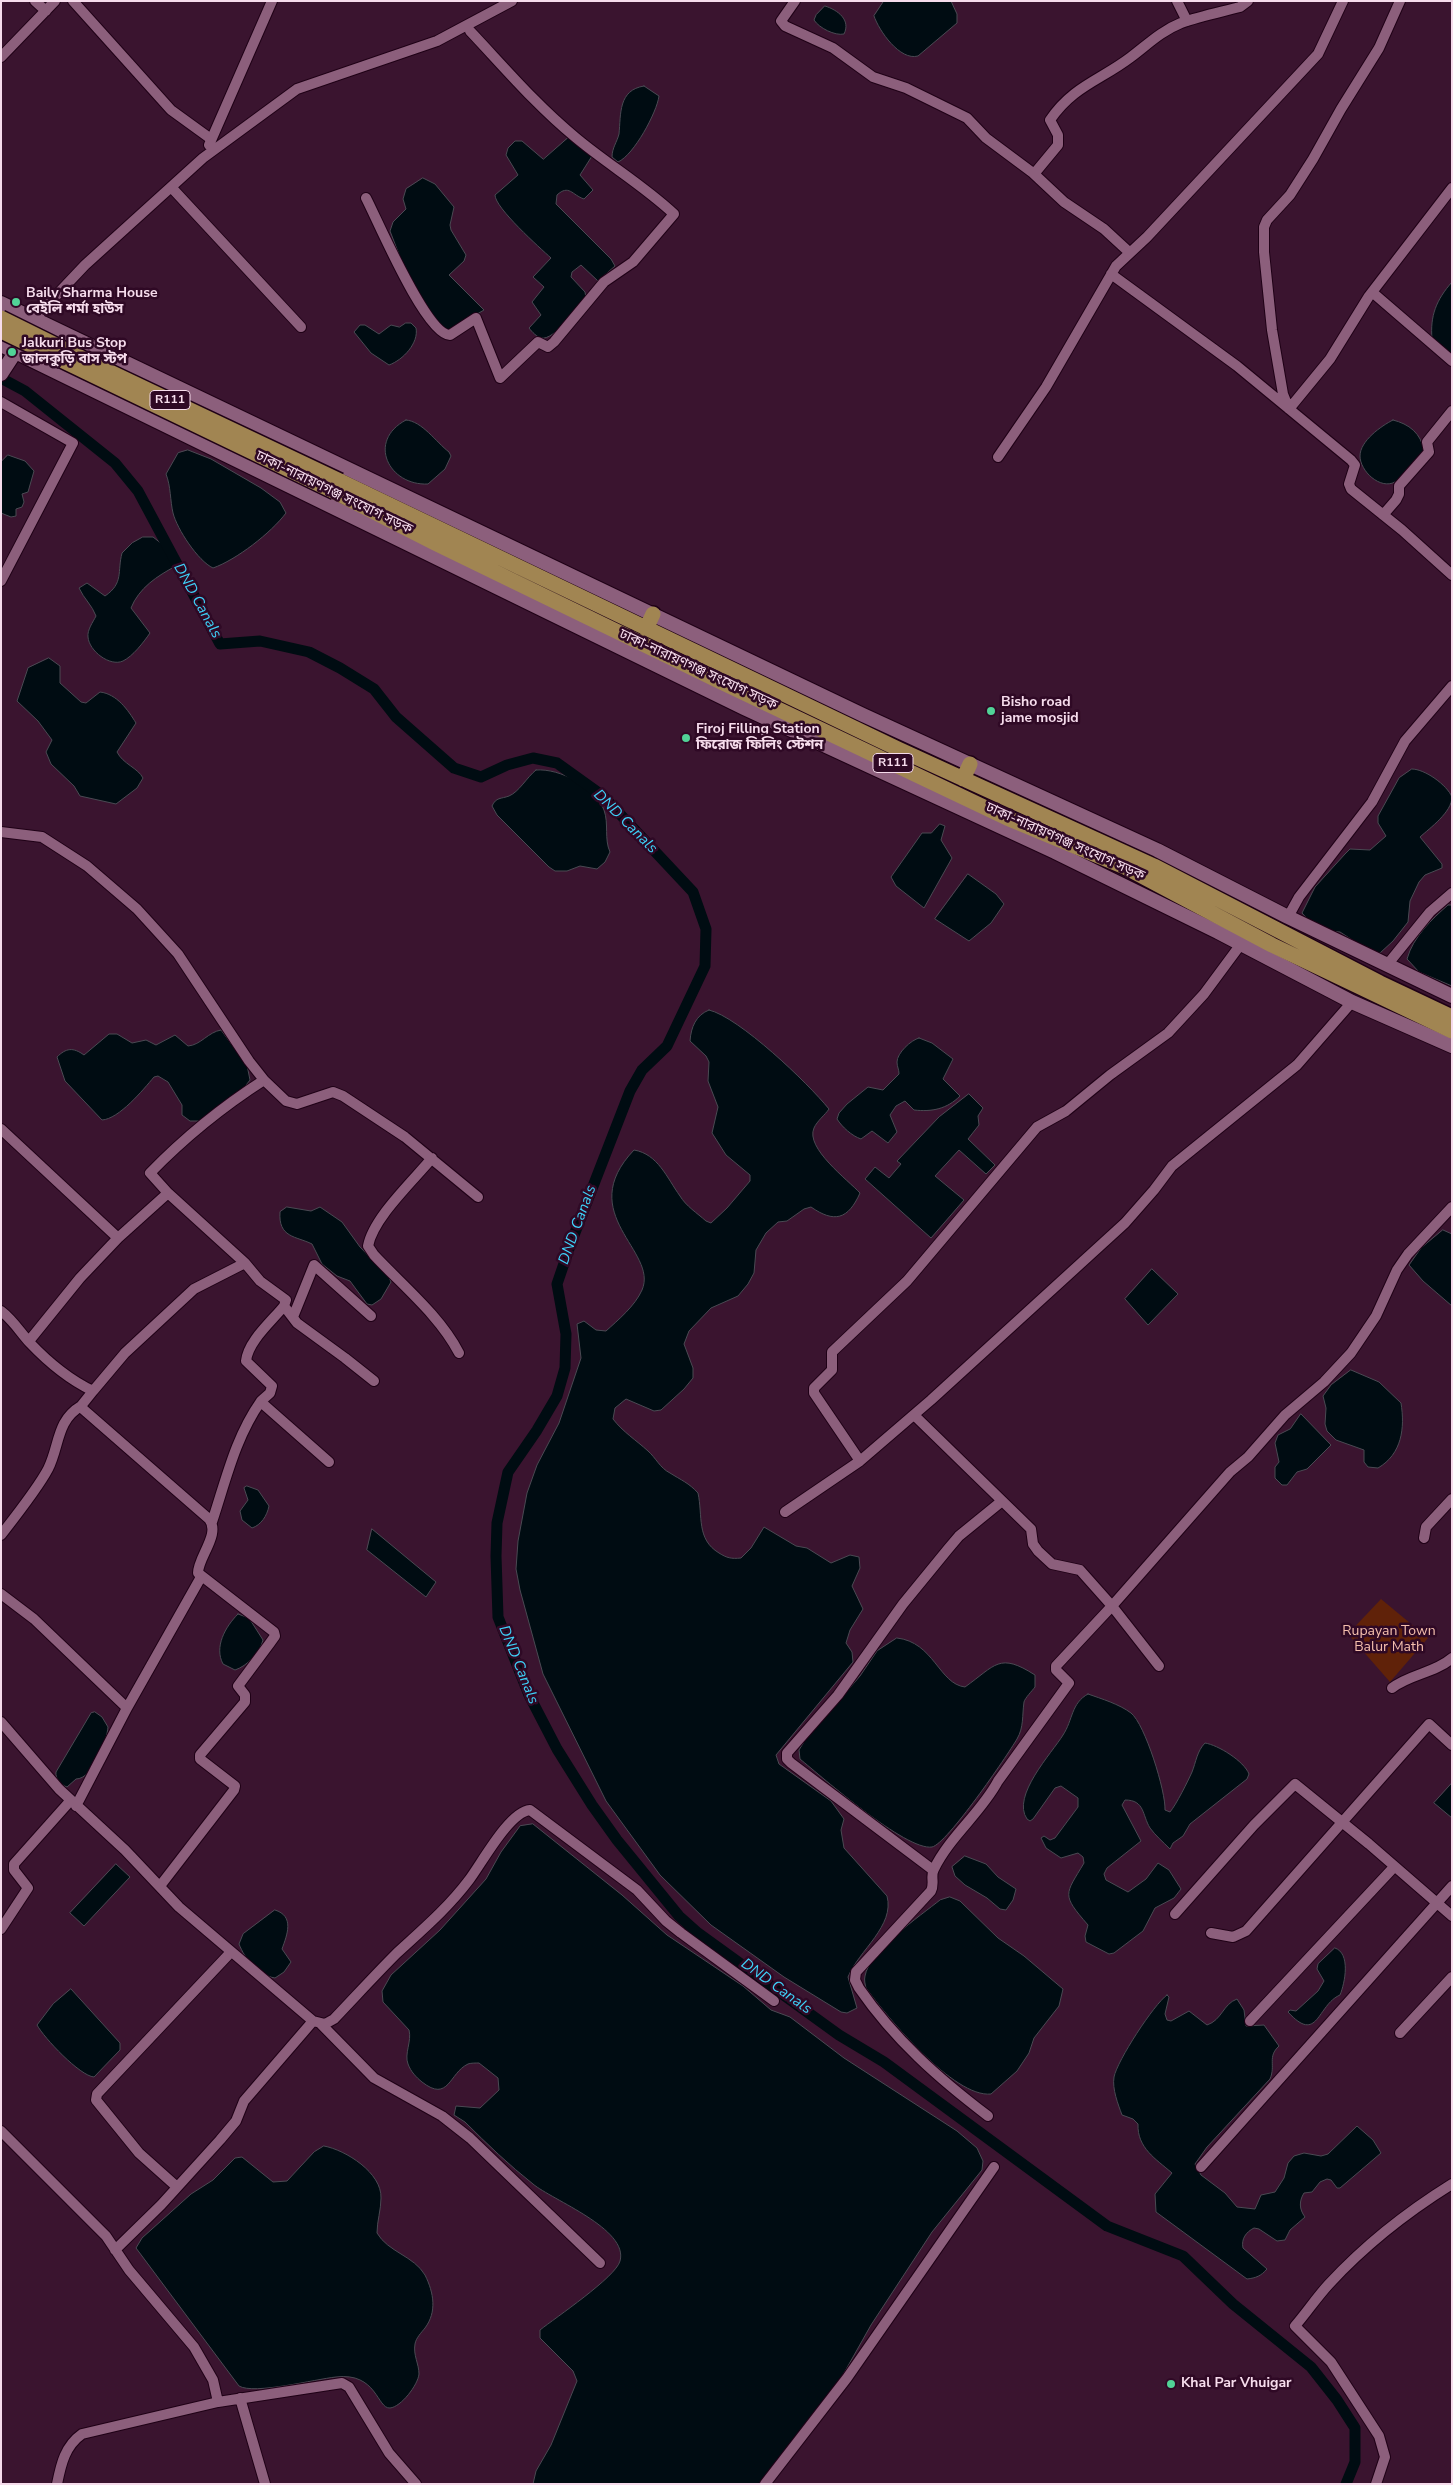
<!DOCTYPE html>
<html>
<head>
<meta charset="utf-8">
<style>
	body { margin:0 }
	#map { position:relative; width:1453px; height:2485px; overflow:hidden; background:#3a142f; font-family:"Nunito Sans",sans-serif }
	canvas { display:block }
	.frame { position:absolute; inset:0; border:2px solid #f6dcec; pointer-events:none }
</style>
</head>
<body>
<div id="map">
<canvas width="1453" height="2485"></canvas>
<div class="frame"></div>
</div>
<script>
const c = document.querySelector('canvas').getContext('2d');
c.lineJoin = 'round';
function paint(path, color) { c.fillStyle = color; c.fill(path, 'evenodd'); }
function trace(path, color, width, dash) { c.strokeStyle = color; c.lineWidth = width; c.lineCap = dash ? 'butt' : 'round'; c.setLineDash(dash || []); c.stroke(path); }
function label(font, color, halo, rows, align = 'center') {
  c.font = font + ' "Nunito Sans","Noto Sans Bengali",sans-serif'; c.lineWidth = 5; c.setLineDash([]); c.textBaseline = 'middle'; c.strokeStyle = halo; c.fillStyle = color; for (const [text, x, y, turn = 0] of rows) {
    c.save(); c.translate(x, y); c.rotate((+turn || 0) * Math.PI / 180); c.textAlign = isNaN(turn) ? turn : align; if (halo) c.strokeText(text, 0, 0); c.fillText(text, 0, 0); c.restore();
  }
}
const green = new Path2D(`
	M1381 1599 1428 1638 1390 1682 1348 1634Z`);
const water = new Path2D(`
	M884 1H951L957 14V23L918 56C900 61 879 31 874 16Z
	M825 6C838 10 851 20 844 34 835 36 819 28 814 20L816 15Z
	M644 86 659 96C657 112 634 155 618 162L612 157C612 148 617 142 619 134 621 114 618 90 644 86Z
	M568 138 572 139 592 156 580 175 593 190 584 199C572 195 569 184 557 195L556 204 611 259 615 266 598 281 581 265 572 272 571 277 585 292 586 298C578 307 554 341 541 338 537 337 532 332 529 328L541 315 532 302 544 287 533 277 551 258C540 248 495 208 495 195L518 175 506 155 508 148 515 141H522L543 159Z
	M423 178 435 184 454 207 450 225 451 230 466 255 464 261 449 275 484 310 446 332 411 286 390 231 393 222 406 209 403 199 406 189Z
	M1452 282V356L1432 339C1430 316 1436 300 1452 282Z
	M406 323H411L416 328C419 343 403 360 389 365L371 353 354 332 360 325H365L379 334 391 325 399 327Z
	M406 420C422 421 436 442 449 452L451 456 445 469 428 484C389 486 366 441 406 420Z
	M1393 420C1409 424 1421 433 1424 451 1416 461 1407 476 1395 482 1380 490 1360 471 1360 456 1360 441 1381 426 1393 420Z
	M188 450 211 459 261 488 280 502 286 513C271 533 236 560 213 568 198 561 177 529 173 513 170 500 171 487 166 474L178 453Z
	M8 455 25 461 34 471 28 492 22 494 24 502 22 507 16 509V516L11 517 1 513V462Z
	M143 537H153L162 544 176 566C157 576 139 588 131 608L150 633C143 643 133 656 123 661 110 667 89 651 88 637 87 630 93 622 96 616 92 605 84 599 79 588L87 583 105 596C124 583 117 572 122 553L132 543Z
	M49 658 60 666V683L81 702 86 703 100 692C117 694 128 710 136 723L117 752C123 764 138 768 143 778L137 788 116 804 80 796 74 786 51 764 46 752 52 740 38 721 17 701 28 668Z
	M1412 769C1425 769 1447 785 1452 797 1452 812 1430 828 1420 837L1442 864V868L1425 875 1419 882 1410 901 1408 922 1393 941 1380 953 1374 954 1340 932 1326 931 1311 923 1302 913 1315 887 1345 854 1350 849 1370 850 1386 836 1378 823V816L1399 778Z
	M536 770C560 768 595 787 604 810 609 824 604 839 610 852L605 862 597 869 580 866 567 871H555L549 867 497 815 492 806C496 797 501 799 509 796 519 792 527 777 536 770Z
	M940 824 945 826 941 840 952 858 924 908 896 886 891 877 922 833H931Z
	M968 874 996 894 1004 904 991 923 969 941 935 919Z
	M1448 905H1452V986L1419 972 1407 959C1413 937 1432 919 1448 905Z
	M709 1010C739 1017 808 1083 829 1109 825 1115 817 1121 814 1128 805 1148 848 1180 860 1193 848 1220 834 1223 811 1207L804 1209 787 1221 778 1222 766 1233 756 1250 754 1273 748 1284 738 1296 711 1308 689 1331 684 1344 693 1368V1378L684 1389 661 1410 654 1411 626 1399 615 1408 613 1419C623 1432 636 1440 648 1451 656 1458 660 1468 670 1473 681 1480 689 1483 698 1493 703 1516 696 1539 719 1553 727 1558 731 1559 741 1558L751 1548 764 1527 796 1546 807 1548 831 1563 850 1555 859 1557 860 1568 852 1586 863 1609 850 1630 846 1643 852 1652 853 1662 776 1755 779 1764 831 1801 844 1819 841 1830 844 1848 887 1896C895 1926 859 1950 848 1977L857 2008 847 2013 841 2012 784 1977 711 1925 660 1875 606 1801 543 1674 520 1590 516 1569 518 1541 527 1493 537 1465 559 1423 581 1358 577 1324 584 1321 596 1330 606 1331C618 1320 635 1306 642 1290 659 1251 573 1214 634 1150 658 1154 667 1178 680 1196 686 1206 697 1213 706 1221L711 1223 727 1208 750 1181V1175L726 1155 712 1133 718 1107 708 1081 709 1062 706 1056 690 1041C691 1027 696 1015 709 1010Z
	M221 1030 247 1065 250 1080 243 1089 199 1121H190L182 1115V1105L168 1082 158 1076 154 1077C143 1090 119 1119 102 1120L65 1081 57 1057C66 1048 73 1047 84 1055L109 1034H117L132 1043 146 1040 156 1045 175 1035 188 1046C201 1045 208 1032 221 1030Z
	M919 1038 932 1043 953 1059 943 1079 960 1096C947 1109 932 1112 914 1110L905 1101 896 1106 890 1115 897 1132 888 1143 872 1131 861 1139C852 1136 842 1127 837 1119L839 1113 847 1104 868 1087 883 1090 899 1074C899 1069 897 1067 897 1062 897 1053 911 1040 919 1038Z
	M969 1094 983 1108 978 1116 979 1125 968 1139 995 1165 986 1174 959 1150 935 1176 964 1200 931 1238 865 1179 875 1167 889 1178 901 1164 897 1161 939 1117Z
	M287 1207 311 1211 320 1207 342 1222 360 1247 389 1277 391 1282 381 1299 372 1305 367 1304 350 1281 337 1276 322 1264 312 1244C296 1236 278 1238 280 1212Z
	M1443 1230 1452 1234V1306L1423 1281 1409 1265 1421 1248Z
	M1152 1269 1178 1294 1148 1325 1125 1299Z
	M1351 1370 1379 1382 1401 1403C1405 1428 1402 1454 1378 1468L1368 1467 1364 1462V1450L1336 1440 1327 1431 1325 1424 1326 1408 1323 1396 1331 1385Z
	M1301 1414 1331 1445 1307 1469 1297 1472 1287 1485H1282L1275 1478V1467L1279 1462 1275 1443 1278 1435 1290 1429Z
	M247 1486 258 1490 269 1506C267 1516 261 1525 252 1528L242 1520 240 1511 248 1500 244 1488Z
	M372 1529 436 1582 426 1597 367 1550Z
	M238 1614 249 1618 263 1640C260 1653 247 1666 235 1670L223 1664C214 1647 225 1627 238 1614Z
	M897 1638C934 1642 939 1684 965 1687 996 1665 999 1652 1035 1675V1687C1032 1691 1025 1698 1024 1702 1022 1716 1024 1727 1017 1739 1007 1756 947 1844 932 1847 906 1851 822 1777 800 1759L799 1750 805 1740 860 1676 877 1651Z
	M1088 1694C1102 1699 1119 1704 1131 1713 1145 1724 1166 1792 1165 1810L1170 1812C1176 1805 1188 1781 1192 1772 1196 1762 1197 1751 1205 1743 1218 1745 1244 1761 1249 1774L1247 1779 1190 1824 1183 1836 1173 1843 1170 1849C1163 1842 1155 1835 1150 1828 1142 1815 1145 1800 1125 1800L1122 1805 1141 1841 1107 1868 1104 1874 1106 1880 1128 1892 1146 1879 1158 1863 1169 1870 1181 1889 1174 1898 1155 1908 1143 1931 1114 1953 1109 1954 1086 1942 1085 1936 1088 1925C1061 1894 1065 1895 1084 1863L1083 1857 1078 1853 1061 1858 1046 1848 1041 1838 1044 1836 1050 1840 1055 1838 1078 1807V1798L1061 1786 1055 1788 1033 1819 1030 1821 1027 1819C1011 1796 1052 1753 1063 1735 1073 1720 1071 1703 1088 1694Z
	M95 1712 102 1717 108 1727C107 1741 93 1779 76 1779L67 1787C61 1785 55 1779 56 1772L91 1713Z
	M1452 1783V1818L1434 1803Z
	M533 1824 622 1895 667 1935 743 1986 771 2010 790 2017 844 2058 957 2131 977 2148 983 2161 982 2170 932 2232 871 2325 835 2389 761 2484H533L536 2471 551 2445 577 2381 573 2371 540 2338V2330C555 2318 616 2277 620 2261 629 2229 552 2200 533 2184 509 2165 487 2144 465 2122L454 2115 456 2106 480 2108 499 2090 498 2078 479 2063C476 2063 470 2063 468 2064 449 2073 449 2103 422 2082 416 2077 411 2072 408 2064 404 2054 412 2041 409 2030L383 2002 382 1991 391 1975 440 1930 486 1879 501 1852 520 1826Z
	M965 1856 986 1864 998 1877 1016 1889 1013 1900 1006 1910 1000 1909 987 1898 965 1885 955 1876 952 1867Z
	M116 1864 130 1877 84 1926 70 1913Z
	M950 1897 960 1901 998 1938 1024 1956 1063 1989 1059 2006 1034 2038 1029 2053 1017 2071 991 2094C954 2098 887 2017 866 1988 865 1984 864 1980 865 1976 869 1951 920 1916 940 1900Z
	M275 1910C295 1916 287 1935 282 1949L291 1962 284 1972 275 1978C257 1975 245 1959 239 1944L243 1934Z
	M1335 1948C1351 1953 1345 1983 1340 1995 1317 2005 1318 2045 1288 2012L1290 2010 1296 2011 1318 1991 1324 1981 1317 1969 1318 1964Z
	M71 1989 120 2043V2050L94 2077C80 2076 44 2038 37 2025L53 2004Z
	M1167 1995 1169 1997 1165 2014 1167 2020 1171 2021 1189 2011 1207 2025C1222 2020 1223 2004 1237 1999L1244 2010 1246 2026 1264 2025 1279 2046C1267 2057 1276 2065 1270 2079L1207 2147 1195 2164 1201 2175 1225 2193 1237 2207 1255 2209 1261 2195 1275 2192 1284 2178 1288 2163 1294 2156 1304 2153 1321 2156 1328 2154 1357 2126 1373 2140 1381 2153 1340 2188H1337L1331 2180 1327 2179 1320 2182 1312 2192 1304 2193C1299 2201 1299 2209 1305 2217L1290 2230 1285 2240 1277 2241 1259 2229 1254 2228C1246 2232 1241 2239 1243 2248L1267 2269C1261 2276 1256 2278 1247 2279L1156 2212 1155 2194 1172 2173C1156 2159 1137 2148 1138 2124L1133 2119 1122 2115C1118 2104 1112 2089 1114 2077 1117 2061 1154 2004 1167 1995Z
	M324 2146C346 2150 382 2173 381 2198 381 2210 377 2221 377 2233 388 2252 414 2256 425 2275 434 2293 437 2312 425 2328 421 2333 416 2338 415 2344 413 2355 419 2364 419 2374 418 2385 401 2407 390 2408 377 2409 377 2372 336 2377 316 2379 254 2395 239 2386L136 2248 142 2238 191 2194 213 2180 235 2158 242 2157 273 2182 287 2181 314 2152Z`);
const canal = new Path2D(`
	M1 378 25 391 115 463 138 491 220 644 260 641 309 652 340 668 374 689 396 717 454 768 481 777 507 765 533 758 557 763 603 796 693 892 706 929 705 966 667 1046 642 1070 630 1091 571 1243 557 1284 566 1334 565 1368 557 1396 537 1430 508 1472 497 1523 496 1556 498 1617 529 1695 557 1749 592 1805 617 1840 679 1916 698 1933 839 2035 884 2062 1107 2226 1183 2256 1233 2304 1311 2367 1337 2400 1355 2428V2462L1346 2484`);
const street = new Path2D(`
	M35 1 46 11
	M73 1 171 110 211 139
	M795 1 781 21 785 26 833 48 873 77 906 88 967 118 986 138 1033 173 1064 202 1104 229 1129 252
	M1177 1 1187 21
	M1400 1 1379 48 1341 109 1313 159 1290 195 1267 220 1264 227V252L1272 330 1283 394 1289 409 1330 359 1369 296 1452 188
	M1 57 55 1
	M209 145 272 1
	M1034 174 1058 145V135L1050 120C1073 86 1101 80 1131 57 1147 45 1161 31 1181 23 1200 16 1221 12 1240 7L1248 1
	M171 187 301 327
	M366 198C378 221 426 335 450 335L476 318 500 378 538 342 548 347 554 342 604 282 633 262 674 214C643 185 607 164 575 137 536 105 504 67 470 31
	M1111 274 1237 366 1351 460 1355 465 1349 484 1351 489 1402 530 1452 575
	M1372 292 1452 361
	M34 319 85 265 203 158 297 89 437 41 512 1
	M1 402 73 443 1 581
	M998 457 1046 387 1116 266 1147 237 1318 54 1343 1
	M1383 515 1396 500 1399 494V486L1429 452 1427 442 1452 411
	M1 832 42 837 87 866 137 909 178 954 249 1061 264 1080 286 1101 297 1104 333 1092 343 1096 405 1137 478 1197
	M1288 917 1299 897 1372 802 1405 741 1452 686
	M1387 965 1430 912 1452 893
	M1 1129 118 1238 80 1278 29 1341
	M432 1158C413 1181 373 1218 368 1246L374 1255C403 1286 440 1316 459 1353
	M168 1193 150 1173C185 1137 222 1107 264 1080
	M118 1238 168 1193 245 1263 260 1281 286 1300 284 1306 297 1323 345 1358 374 1381
	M284 1306C272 1321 248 1341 246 1361L272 1386 270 1393 261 1401 262 1403 329 1462
	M1 1311C13 1320 20 1332 30 1343 49 1363 68 1379 93 1391L81 1406 84 1410 209 1519C221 1534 198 1557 198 1573L274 1632 275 1636 270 1643 238 1686 245 1695V1702L200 1755V1759L235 1786 234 1790 160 1886
	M293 1317 314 1265 371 1316
	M93 1391 125 1353 194 1289 245 1263
	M914 1415 1031 1529 1033 1544 1038 1551 1052 1564 1080 1570 1112 1606 1230 1472 1248 1457 1285 1415 1324 1382 1351 1353 1376 1316 1397 1270 1408 1254 1452 1207
	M860 1461 814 1393V1388L832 1370V1352L907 1281 1037 1127 1066 1111 1110 1075 1168 1033 1204 994 1241 944
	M785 1512 860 1461 931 1400 1125 1223 1154 1190 1172 1166 1297 1065 1352 1002
	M212 1522C226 1480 235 1438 261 1401
	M1 1535C15 1517 38 1488 48 1469 60 1445 56 1421 81 1406
	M1424 1538 1426 1527 1452 1499
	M1 1594 34 1619 127 1708
	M1392 1688C1410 1674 1435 1673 1452 1658
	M1 1722 59 1789 125 1850 179 1907 313 2021 325 2024 334 2019C355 1997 375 1975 397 1953 422 1930 448 1908 469 1880 482 1863 509 1812 530 1810L637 1890 666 1921 681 1933 774 2001
	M76 1806 127 1708 201 1577
	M933 1870 791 1763 787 1759V1753L838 1695 903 1604 948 1549 959 1536 1002 1501
	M1175 1914 1254 1825 1295 1784 1369 1844 1452 1916
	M1 1929 28 1888 14 1870V1864L71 1800
	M1211 1933 1233 1937 1246 1931 1429 1724 1452 1745
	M1250 2021 1394 1867
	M320 2023 374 2078 442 2116 470 2138 600 2263
	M1400 2033 1452 1977
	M988 2116C938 2078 895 2040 859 1988L855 1980 856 1972 931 1891C935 1883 930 1876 934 1869 950 1836 981 1813 998 1781L1069 1683 1056 1670V1666L1112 1606 1159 1666
	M1 2131 106 2236 129 2270 194 2347 213 2380 218 2402
	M1201 2167 1452 1886
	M177 2187 139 2153 96 2100 97 2094 231 1952
	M115 2250 161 2205 220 2140 236 2121 244 2101 313 2021
	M240 2398 265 2484
	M57 2484C61 2464 65 2446 82 2434L218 2402 342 2383 349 2387 389 2453 416 2484
	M765 2484 847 2378 994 2167
	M1376 2484 1385 2457 1379 2436 1331 2362 1295 2326C1307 2312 1317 2297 1329 2284 1365 2245 1407 2212 1452 2184`);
const secondary = new Path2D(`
	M1 303 863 715 1157 850 1288 917 1452 996
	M1 345 744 708 1055 852 1218 932 1352 1002 1452 1046
	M1 374 20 345`);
const primary = new Path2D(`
	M340 481 898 749 1154 866 1380 983 1452 1017
	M335 492 435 543 721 682 1007 818 1125 867 1272 945 1452 1031
	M646 629 653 614
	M963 779 970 764`);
const primaryBridge = new Path2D(`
	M1 318 110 372 340 481
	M1 331 335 492`);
const markers = [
	[16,302,5,"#51d397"],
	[12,352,5,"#51d397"],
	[991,711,5,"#51d397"],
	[686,738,5,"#51d397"],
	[1171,2384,5,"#51d397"]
];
const shields = [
	[170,400,40],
	[893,763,40]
];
const shieldNames = [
	["R111",170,400],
	["R111",893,763]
];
const poiNames = [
	["Baily Sharma House",26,294],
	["বেইলি শর্মা হাউস",26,310],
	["Jalkuri Bus Stop",22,344],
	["জালকুড়ি বাস স্টপ",22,360],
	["Bisho road",1001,703],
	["jame mosjid",1001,719],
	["Firoj Filling Station",696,730],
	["ফিরোজ ফিলিং স্টেশন",696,746],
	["Khal Par Vhuigar",1181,2384]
];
const streetNames = [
	["ঢাকা-নারায়ণগঞ্জ সংযোগ সড়ক",334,493,26],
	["ঢাকা-নারায়ণগঞ্জ সংযোগ সড়ক",698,670,25],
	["ঢাকা-নারায়ণগঞ্জ সংযোগ সড়ক",1065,842,24]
];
const parkNames = [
	["Rupayan Town",1389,1632],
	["Balur Math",1389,1648]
];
const waterNames = [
	["DND Canals",197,601,61],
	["DND Canals",625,822,45],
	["DND Canals",578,1225,-70],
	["DND Canals",518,1665,68],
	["DND Canals",776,1987,36]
];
paint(green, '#602209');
paint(water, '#000c12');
trace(water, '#4a4a53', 1);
trace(canal, '#000c12', 11);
trace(street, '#1f0016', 12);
trace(secondary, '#1f0016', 16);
trace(primary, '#1f0016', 18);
trace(street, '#8c5f7c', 10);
trace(secondary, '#8c5f7c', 14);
trace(primary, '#a18552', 15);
trace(primaryBridge, '#1f0016', 18, []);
trace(primaryBridge, '#a18552', 15);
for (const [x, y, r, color] of markers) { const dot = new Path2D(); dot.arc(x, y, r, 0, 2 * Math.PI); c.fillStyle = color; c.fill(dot); trace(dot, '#2f0925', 2); }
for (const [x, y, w] of shields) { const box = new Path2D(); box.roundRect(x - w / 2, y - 9.5, w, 19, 4); c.fillStyle = '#2f0925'; c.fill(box); trace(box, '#f6dcec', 1); }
label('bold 12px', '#f6dcec', null, shieldNames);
label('bold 14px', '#f6dcec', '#2f0925', poiNames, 'left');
label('14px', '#f6dcec', '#2f0925', streetNames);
label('14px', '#f4bfad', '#2f0925', parkNames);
label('italic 15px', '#3ed2f9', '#2f0925', waterNames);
</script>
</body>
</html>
